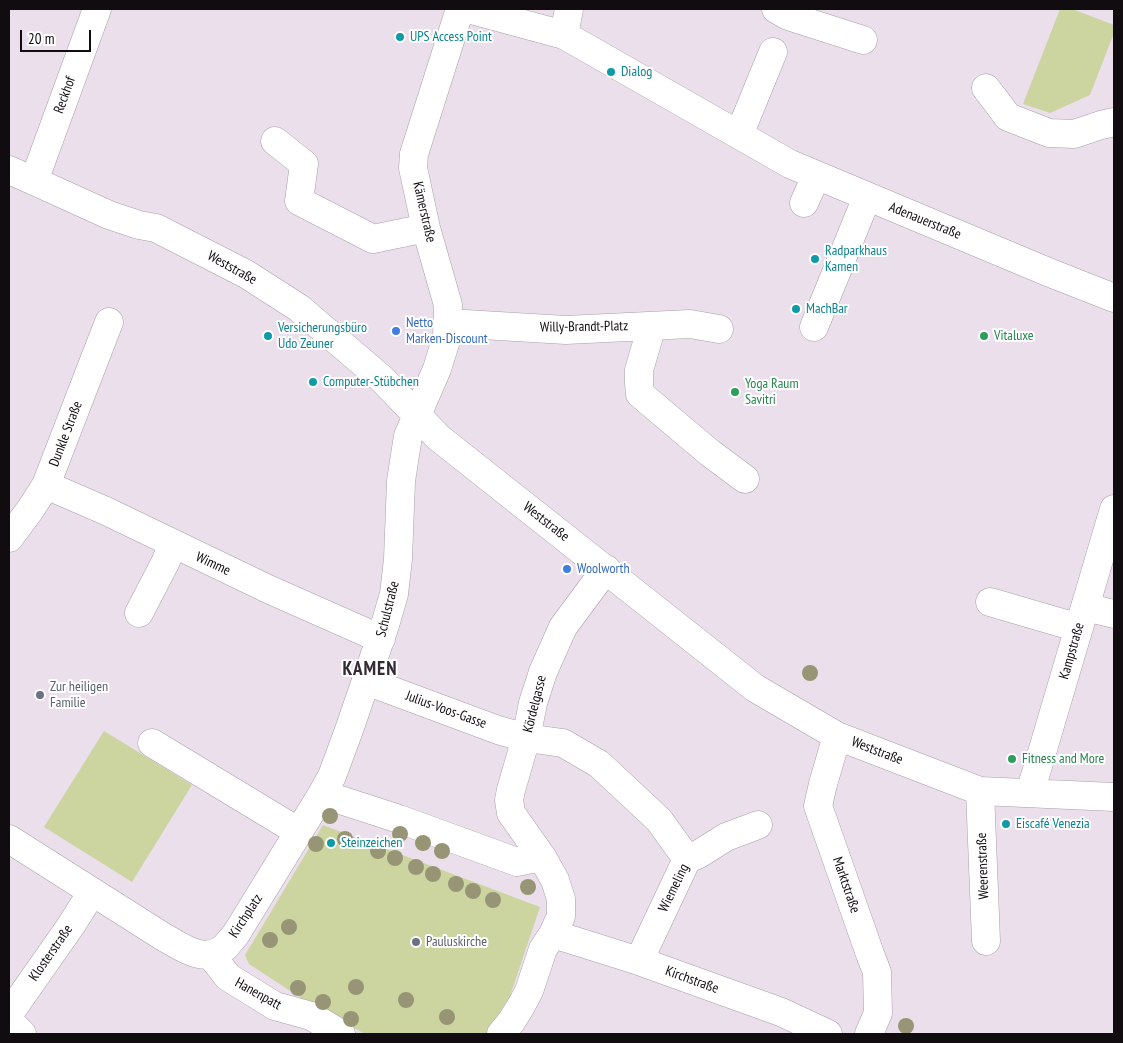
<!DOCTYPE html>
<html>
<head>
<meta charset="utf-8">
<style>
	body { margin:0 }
	#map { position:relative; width:1123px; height:1043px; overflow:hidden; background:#ebdfeb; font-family:"PT Sans Narrow",sans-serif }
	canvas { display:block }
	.frame { position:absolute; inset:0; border:10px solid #100c10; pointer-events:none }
	.scale { position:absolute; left:20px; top:30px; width:71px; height:22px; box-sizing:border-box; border:2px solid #100c10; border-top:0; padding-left:6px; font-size:15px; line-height:18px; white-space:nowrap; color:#100c10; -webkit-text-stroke:4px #fff; paint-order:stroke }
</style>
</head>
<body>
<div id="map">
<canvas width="1123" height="1043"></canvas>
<div class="frame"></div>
<div class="scale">20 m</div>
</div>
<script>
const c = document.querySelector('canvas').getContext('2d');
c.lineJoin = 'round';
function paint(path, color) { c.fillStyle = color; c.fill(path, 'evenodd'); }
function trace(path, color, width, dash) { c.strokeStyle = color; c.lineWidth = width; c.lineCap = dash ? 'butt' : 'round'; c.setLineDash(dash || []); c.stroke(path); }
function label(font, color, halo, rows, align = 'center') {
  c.font = font + ' "PT Sans Narrow",sans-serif'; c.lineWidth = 4; c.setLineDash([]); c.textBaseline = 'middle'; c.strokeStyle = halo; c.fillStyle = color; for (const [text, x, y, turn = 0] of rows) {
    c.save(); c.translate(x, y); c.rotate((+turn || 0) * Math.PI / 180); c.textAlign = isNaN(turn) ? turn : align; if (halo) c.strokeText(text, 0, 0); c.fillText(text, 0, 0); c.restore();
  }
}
const green = new Path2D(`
	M1060 9H1072L1114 25V33L1090 95 1050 113 1023 104Z
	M104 731 192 785 132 882 44 827Z
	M323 825 540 907 510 996 486 1034H365L301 998 249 964 245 955Z`);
const minor = new Path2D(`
	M468 9 564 35 790 164 1048 272 1114 298
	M776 9 788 16 863 40
	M564 35 569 9
	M986 88 1008 117 1049 133 1074 134 1101 125 1114 122
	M739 135 773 52
	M275 141 304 164 299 201 373 239 426 228
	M9 170 34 181 109 215 139 225 156 228 246 274 299 308 382 379 439 438 755 688 837 736 980 791 1114 797
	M34 181 97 9
	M804 203 816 176
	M448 323 566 330 690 324 719 329
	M652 326 639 370V383L640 394 710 453 745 479
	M814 327 867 197
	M46 485 106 511 268 589 381 639
	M9 538 30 510 46 485 109 322
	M990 602 1079 628
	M1085 607 1114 614
	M139 613 165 563 173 544
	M366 681 498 730 526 738 563 743 599 764 659 820 687 859
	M837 736 823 784 818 806 870 954 877 972 878 1013 869 1034
	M152 743 299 832
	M980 791 986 941
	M1030 793 1114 509
	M322 794 399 819 517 862 542 857
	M9 839 162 936C182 947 205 966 226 946 229 942 233 938 236 934L322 794 332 776 349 730 385 625 394 594 398 559 401 481 408 436 437 369 447 337 448 305 426 228 413 168 414 154 460 9
	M553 934 639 961 781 1012 828 1034
	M210 954 228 977 275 1006 311 1016 341 1034
	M639 961 687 859 699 854 726 837 758 825
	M9 1014 72 924 92 892
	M9 1021 22 1034
	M501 1034 511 1022 521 1006 529 991 543 949 553 934 561 916V899L555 880 542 857 511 813 509 800 511 790 526 738 533 703 543 672 563 627 606 569`);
const trees = [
	[810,673],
	[330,816],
	[400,834],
	[345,839],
	[423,843],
	[316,844],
	[378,851],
	[442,851],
	[395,858],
	[416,867],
	[433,874],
	[456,884],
	[528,887],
	[473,891],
	[493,900],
	[289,927],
	[270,940],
	[356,987],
	[298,988],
	[406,1000],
	[323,1002],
	[447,1017],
	[351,1019],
	[906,1026]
];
const markers = [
	[400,37,5,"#0f9aa8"],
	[611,72,5,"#0f9aa8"],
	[815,259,5,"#0f9aa8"],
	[796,309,5,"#0f9aa8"],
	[396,331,5,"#3f7fe0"],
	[268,336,5,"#0f9aa8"],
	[984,336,5,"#2e9e5b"],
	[313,382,5,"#0f9aa8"],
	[735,392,5,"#2e9e5b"],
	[567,569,5,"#3f7fe0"],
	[40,695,5,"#6b7280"],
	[1012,759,5,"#2e9e5b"],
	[1006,824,5,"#0f9aa8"],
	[331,843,5,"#0f9aa8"],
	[416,942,5,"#6b7280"]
];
const cultureNames = [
	["UPS Access Point",410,37],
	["Dialog",621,72],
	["Radparkhaus",825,251],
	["Kamen",825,267],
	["MachBar",806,309],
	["Versicherungsbüro",278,328],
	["Udo Zeuner",278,344],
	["Computer-Stübchen",323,382],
	["Eiscafé Venezia",1016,824],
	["Steinzeichen",341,843]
];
const streetNames = [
	["Reckhof",65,95,-70],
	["Kämerstraße",424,212,77],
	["Adenauerstraße",925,221,22],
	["Weststraße",232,268,29],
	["Willy-Brandt-Platz",584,327,-1],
	["Dunkle Straße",66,434,-69],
	["Weststraße",546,522,38],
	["Wimme",213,564,25],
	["Schulstraße",388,609,-76],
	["Kampstraße",1072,651,-74],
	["Kördelgasse",535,704,-76],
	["Julius-Voos-Gasse",446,710,20],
	["Weststraße",877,751,21],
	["Weerenstraße",983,866,-92],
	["Marktstraße",846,885,71],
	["Wiemeling",674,888,-64],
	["Kirchplatz",246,916,-57],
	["Klosterstraße",51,953,-55],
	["Kirchstraße",692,980,20],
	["Hanenpatt",258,994,29]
];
const shopNames = [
	["Netto",406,323],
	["Marken-Discount",406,339],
	["Woolworth",577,569]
];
const leisureNames = [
	["Vitaluxe",994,336],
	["Yoga Raum",745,384],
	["Savitri",745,400],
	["Fitness and More",1022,759]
];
const worshipNames = [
	["Zur heiligen",50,687],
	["Familie",50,703],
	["Pauluskirche",426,942]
];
const districtNames = [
	["KAMEN",370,670]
];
paint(green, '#ccd5a0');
trace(minor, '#a99ea9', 29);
trace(minor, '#fff', 28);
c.fillStyle = '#979576';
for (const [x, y] of trees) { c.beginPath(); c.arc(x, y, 8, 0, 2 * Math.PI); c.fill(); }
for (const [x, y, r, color] of markers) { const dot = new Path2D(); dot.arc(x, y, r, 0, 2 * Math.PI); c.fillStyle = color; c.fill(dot); trace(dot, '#fff', 2); }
label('14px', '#0d838f', '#fff', cultureNames, 'left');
label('14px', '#100c10', '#fff', streetNames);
label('14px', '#366cbe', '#fff', shopNames, 'left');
label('14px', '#27864d', '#fff', leisureNames, 'left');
label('14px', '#5b616d', '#fff', worshipNames, 'left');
c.letterSpacing = '1px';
label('bold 19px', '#342b34', '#fff', districtNames);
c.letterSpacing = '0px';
</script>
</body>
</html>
